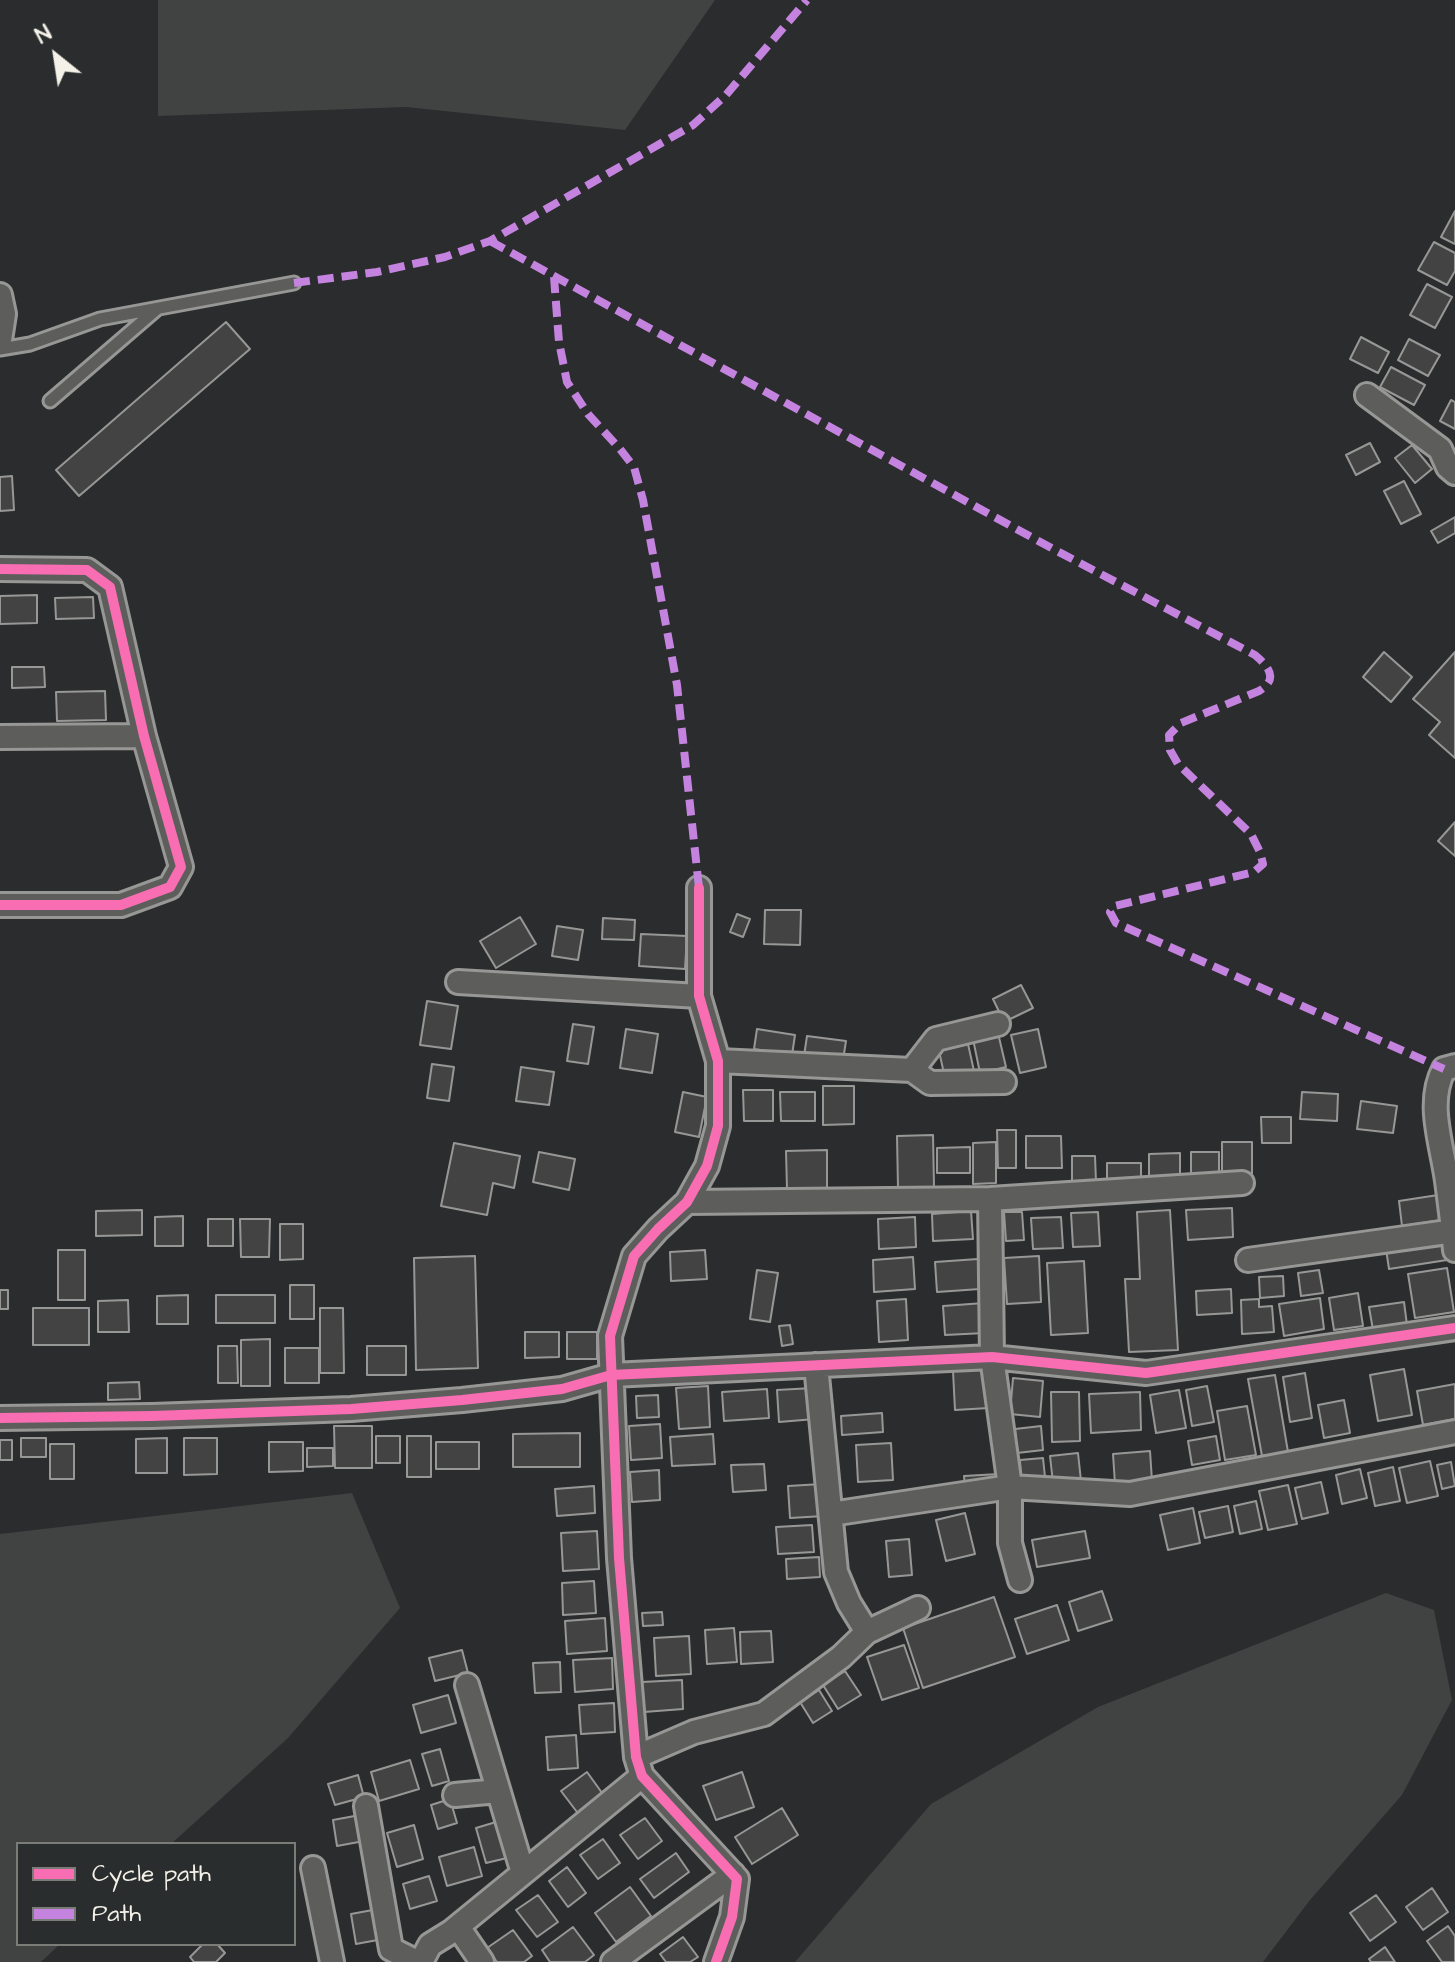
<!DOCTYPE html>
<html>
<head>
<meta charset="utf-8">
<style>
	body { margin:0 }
	#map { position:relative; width:1455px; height:1962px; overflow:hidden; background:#2b2c2d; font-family:"Architects Daughter",sans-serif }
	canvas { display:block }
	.legend { position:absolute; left:16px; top:1842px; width:280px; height:104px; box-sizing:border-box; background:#2a2d2e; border:2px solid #7b7b78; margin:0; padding:10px 14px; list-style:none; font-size:24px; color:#f4f1e8 }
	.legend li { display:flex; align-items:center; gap:16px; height:40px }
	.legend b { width:40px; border:2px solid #7b7b78 }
	.north { position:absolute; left:16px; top:16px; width:80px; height:80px; -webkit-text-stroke:6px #2a2d2e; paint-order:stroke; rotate:330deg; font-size:22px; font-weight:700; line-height:32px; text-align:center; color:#f4f1e8 }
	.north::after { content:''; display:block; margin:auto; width:28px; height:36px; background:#f4f1e8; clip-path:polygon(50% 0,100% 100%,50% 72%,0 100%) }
</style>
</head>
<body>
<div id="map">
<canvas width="1455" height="1962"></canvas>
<ul class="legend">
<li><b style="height:10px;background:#f96db3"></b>Cycle path</li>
<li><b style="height:10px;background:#c483df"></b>Path</li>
</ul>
<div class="north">N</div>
</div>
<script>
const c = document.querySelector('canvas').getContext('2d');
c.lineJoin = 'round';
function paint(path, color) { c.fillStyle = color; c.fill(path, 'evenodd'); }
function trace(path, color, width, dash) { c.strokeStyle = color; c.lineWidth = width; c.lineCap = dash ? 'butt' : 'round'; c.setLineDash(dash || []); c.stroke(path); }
const green = new Path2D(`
	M158 0H715L625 130 406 107 158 116Z
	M352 1493 400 1608 288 1738 171 1844H18V1944H60L41 1962H0V1534Z
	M1386 1593 1434 1610 1452 1700 1402 1795 1310 1900 1263 1962H795L931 1804 1098 1707Z`);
const building = new Path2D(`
	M1455 211V244L1441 237Z
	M1434 242 1455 253V271L1447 285 1418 270Z
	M1427 284 1452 297 1435 328 1410 315Z
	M226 322 250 349 79 496 56 470Z
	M1361 337 1389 352 1378 373 1350 359Z
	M1409 339 1440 355 1428 376 1398 360Z
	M1391 367 1425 385 1414 405 1380 387Z
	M1451 400 1455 402V429L1440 421Z
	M1370 443 1380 462 1356 475 1346 455Z
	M1412 445 1432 469 1415 483 1395 458Z
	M12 476 14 510 0 511V477Z
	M1404 481 1421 514 1401 524 1384 491Z
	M1455 517V533L1438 543 1431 531Z
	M37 595V623L0 624V596Z
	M93 597 94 618 56 619 55 598Z
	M1384 652 1412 677 1391 702 1363 677Z
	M1455 652V758L1429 735 1440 722 1413 699Z
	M12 667H44L45 687 12 688Z
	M105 691 106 720 57 721 56 692Z
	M1455 822V856L1438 841Z
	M765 910H801L800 945 764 944Z
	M737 914 750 919 743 937 730 932Z
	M520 917 536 944 496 968 480 941Z
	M603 918 635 920 634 940 602 939Z
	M557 926 583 930 578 960 552 956Z
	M641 934 687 936 685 969 639 966Z
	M1021 985 1033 1008 1004 1022 993 999Z
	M427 1001 458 1006 451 1049 420 1045Z
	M573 1024 594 1027 588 1064 567 1061Z
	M626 1029 658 1034 652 1073 620 1068Z
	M757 1029 795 1035 792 1055 754 1049Z
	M1038 1029 1046 1067 1020 1073 1011 1035Z
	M998 1033 1006 1067 980 1073 973 1039Z
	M807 1036 846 1041 843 1060 804 1056Z
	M968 1044 974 1071 945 1078 939 1051Z
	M432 1064 454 1067 449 1101 427 1098Z
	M521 1067 554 1072 549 1105 516 1101Z
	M823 1086H854V1124L823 1125Z
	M743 1090H773V1121H744Z
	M683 1092 707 1097 699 1137 675 1132Z
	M780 1092H815V1121H781Z
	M1302 1092 1338 1094 1337 1121 1300 1119Z
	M1361 1101 1397 1106 1393 1133 1357 1129Z
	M1261 1117H1291V1143H1262Z
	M997 1130H1016V1168H998Z
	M933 1135 934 1187 898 1188 897 1136Z
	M1026 1136H1061L1062 1168H1026Z
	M996 1142V1183L973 1184V1143Z
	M1222 1142H1252V1174H1222Z
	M454 1143 520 1156 514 1188 493 1183 487 1215 441 1206Z
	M970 1147V1173H937V1148Z
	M827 1150V1189H787L786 1151Z
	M539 1152 575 1159 569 1190 533 1182Z
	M1191 1152H1219V1182H1191Z
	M1180 1153V1180H1149V1154Z
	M1072 1156H1095L1096 1182 1072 1183Z
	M1107 1163H1141V1185H1107Z
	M1438 1195 1441 1220 1402 1226 1399 1201Z
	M1232 1208 1233 1237 1188 1240 1186 1210Z
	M142 1210V1235L96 1236V1211Z
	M1170 1210 1178 1350 1129 1352 1125 1279H1140L1137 1212Z
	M971 1211 973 1239 933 1241 932 1214Z
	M1004 1212H1022L1024 1240 1006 1241Z
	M1098 1212 1100 1246 1073 1247 1071 1213Z
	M183 1216V1246H155V1217Z
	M915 1217 916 1247 879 1249 878 1219Z
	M1061 1217 1063 1248 1033 1249 1031 1218Z
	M208 1219H233V1246H208Z
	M240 1219H270L269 1257H241Z
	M280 1224H303V1259L280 1260Z
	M1444 1240 1447 1260 1389 1269 1386 1249Z
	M58 1250H85V1300H58Z
	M705 1250 707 1279 671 1281 670 1252Z
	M475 1256 478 1368 416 1370 414 1258Z
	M1039 1256 1041 1302 1007 1304 1004 1258Z
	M913 1257 915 1289 874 1292 873 1260Z
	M978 1259 980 1289 937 1292 935 1262Z
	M1084 1261 1088 1333 1051 1335 1047 1263Z
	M1447 1268 1454 1312 1415 1318 1408 1274Z
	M757 1270 778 1273 770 1322 750 1319Z
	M1319 1270 1323 1293 1301 1296 1298 1273Z
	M1283 1276 1284 1296 1260 1298 1259 1277Z
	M290 1285H314V1319H290Z
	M1231 1289 1232 1313 1197 1315 1196 1291Z
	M0 1290H8V1309H0Z
	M1358 1293 1363 1326 1334 1330 1329 1298Z
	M188 1295V1324H157V1296Z
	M216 1295H275V1323H216Z
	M1320 1298 1324 1329 1284 1336 1279 1304Z
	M906 1299 908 1340 879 1342 877 1301Z
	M1259 1299V1307L1272 1306 1274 1332 1242 1334 1241 1300Z
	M128 1300 129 1332H98V1301Z
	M1404 1302 1407 1325 1373 1330 1369 1307Z
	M984 1303 985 1333 945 1335 943 1306Z
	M33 1308H89V1345H33Z
	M320 1308H343L344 1373H320Z
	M790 1325 793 1344 782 1346 779 1326Z
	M525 1332H559V1357L525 1358Z
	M567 1332H597V1359H567Z
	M270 1339V1386H241V1340Z
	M218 1346H237L238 1383H218Z
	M367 1346H406V1375H367Z
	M285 1348H319V1383H285Z
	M987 1369 989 1408 955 1410 953 1371Z
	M1404 1369 1412 1415 1378 1421 1370 1375Z
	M1305 1373 1312 1418 1290 1422 1283 1377Z
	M1275 1375 1288 1452 1262 1456 1248 1379Z
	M1013 1378 1043 1381 1040 1417 1010 1414Z
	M139 1382 140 1399 108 1400V1383Z
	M1455 1384V1419L1423 1425 1417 1391Z
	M708 1386 710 1427 679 1429 676 1388Z
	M1207 1386 1214 1422 1192 1426 1186 1390Z
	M813 1388 815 1419 779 1422 777 1390Z
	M767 1389 769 1418 724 1421 722 1392Z
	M1179 1390 1186 1428 1156 1433 1150 1395Z
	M1051 1392H1079L1080 1441 1052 1442Z
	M1140 1392 1141 1430 1091 1433 1089 1394Z
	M658 1395 659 1417 637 1418 636 1396Z
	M1344 1400 1350 1433 1324 1438 1318 1405Z
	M1247 1406 1256 1455 1225 1460 1217 1411Z
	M882 1413 883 1432 842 1435 841 1416Z
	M660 1424 662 1458 631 1460 629 1426Z
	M334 1426H372V1468H335Z
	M1041 1426 1043 1450 1017 1453 1015 1429Z
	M580 1433V1467H513V1434Z
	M713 1434 715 1464 672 1466 670 1437Z
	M376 1436H400V1463H376Z
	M407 1436H431V1477H407Z
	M1216 1436 1220 1460 1192 1465 1188 1441Z
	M21 1438H46V1457H21Z
	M167 1438V1473H136V1439Z
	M184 1438H217V1474L184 1475Z
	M0 1440H12V1460H0Z
	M269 1442H303V1471L269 1472Z
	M436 1442H479V1469H436Z
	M891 1443 893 1480 858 1482 856 1445Z
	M50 1444H74V1479H50Z
	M307 1448H333V1466L307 1467Z
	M1150 1451 1152 1481 1115 1484 1113 1454Z
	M1078 1453 1081 1481 1053 1483 1050 1456Z
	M1043 1458 1045 1477 1021 1480 1020 1460Z
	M1430 1461 1438 1496 1407 1503 1399 1468Z
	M1451 1462 1455 1486 1442 1489 1437 1465Z
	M764 1464 766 1490 733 1492 731 1465Z
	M1393 1467 1400 1501 1375 1506 1368 1473Z
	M1360 1469 1367 1498 1342 1504 1336 1475Z
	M659 1470 660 1500 632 1502 630 1472Z
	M999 1474 1000 1486 965 1488 964 1476Z
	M1321 1482 1328 1513 1302 1519 1295 1488Z
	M822 1484 824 1516 790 1518 788 1486Z
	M1288 1485 1297 1524 1268 1530 1259 1491Z
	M594 1486 595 1513 557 1516 555 1489Z
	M1256 1501 1262 1529 1240 1534 1234 1506Z
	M1228 1506 1233 1532 1205 1538 1199 1512Z
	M1193 1508 1200 1543 1168 1550 1160 1515Z
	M965 1513 975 1554 946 1561 936 1520Z
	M812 1525 814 1552 778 1554 776 1527Z
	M597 1531 599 1569 563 1571 561 1533Z
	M1085 1531 1090 1558 1037 1567 1032 1540Z
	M909 1539 912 1575 889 1577 886 1541Z
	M819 1557 820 1577 787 1579 786 1559Z
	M594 1581 596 1613 563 1615 562 1583Z
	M1102 1591 1112 1620 1078 1631 1069 1602Z
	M994 1597 1015 1657 923 1688 903 1628Z
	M1057 1605 1069 1640 1027 1654 1015 1619Z
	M662 1612 663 1625 643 1626 642 1613Z
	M605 1618 607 1651 567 1654 565 1621Z
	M734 1628 737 1662 707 1664 705 1630Z
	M771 1631 773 1662 741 1664 740 1632Z
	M689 1636 691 1674 656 1676 654 1638Z
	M904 1645 919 1688 882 1700 867 1657Z
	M462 1650 468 1673 435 1681 429 1658Z
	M612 1658 613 1689 575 1692 573 1660Z
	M560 1662 561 1692 535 1693 533 1663Z
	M845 1671 861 1695 838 1709 823 1685Z
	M682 1680 683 1709 644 1712 642 1682Z
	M819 1690 832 1711 813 1723 800 1702Z
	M448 1695 456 1723 421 1733 413 1705Z
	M614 1703 615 1732 581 1734 579 1705Z
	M576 1735 578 1768 548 1770 546 1737Z
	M440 1749 449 1781 432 1786 422 1754Z
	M410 1760 419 1789 379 1801 371 1772Z
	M587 1772 605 1797 580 1816 561 1791Z
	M742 1772 754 1807 716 1820 703 1786Z
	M358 1775 364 1797 335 1805 328 1784Z
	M450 1799 457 1823 438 1829 431 1805Z
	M782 1808 798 1835 752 1864 735 1837Z
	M360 1815 364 1841 337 1846 333 1820Z
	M645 1818 662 1841 638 1859 620 1835Z
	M496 1822 507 1858 486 1863 476 1828Z
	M414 1825 423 1859 397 1867 387 1833Z
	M603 1839 620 1863 598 1879 580 1855Z
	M474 1847 482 1876 447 1886 439 1857Z
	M676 1853 689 1872 654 1898 640 1879Z
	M567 1867 586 1893 568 1907 549 1881Z
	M429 1876 437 1901 410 1909 403 1884Z
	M630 1887 651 1916 616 1942 595 1913Z
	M1432 1888 1448 1912 1423 1930 1406 1907Z
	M538 1895 558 1922 537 1937 516 1910Z
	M1376 1895 1396 1922 1370 1941 1350 1913Z
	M378 1909 383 1939 356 1944 351 1914Z
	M1448 1926 1455 1936V1962H1442L1427 1941Z
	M573 1927 594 1955 585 1962H550L542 1950Z
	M513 1930 532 1956 524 1962H497L487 1948Z
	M683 1937 698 1957 690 1962H666L660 1954Z
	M203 1944H217L225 1953 216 1962H194L190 1957Z
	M1385 1947 1395 1962H1371L1369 1959Z`);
const service = new Path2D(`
	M0 349 30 344 100 319 294 283
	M50 401 157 309`);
const minor = new Path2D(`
	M0 295 4 314 0 340
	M1367 395 1440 449 1448 467 1455 473
	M0 569 87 570 110 587 144 736 181 867 170 887 121 905H0
	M0 737 144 736
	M699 888V996L718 1061V1126L707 1166 687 1202 658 1229 634 1256 610 1336 619 1558 636 1757 642 1776 737 1879 732 1917 716 1962
	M458 982 699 996
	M718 1061 912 1070 930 1083 1004 1082
	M1455 1066 1444 1069C1426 1103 1442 1144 1447 1181 1450 1204 1453 1227 1455 1250
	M912 1070 936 1039 998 1024
	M990 1199 992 1357 1010 1487V1543L1020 1580
	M687 1202 990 1199 1242 1183
	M1248 1260 1455 1231
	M816 1365 836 1572 849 1603 867 1632
	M0 1418 152 1416 351 1409 462 1400 562 1389 611 1375 992 1357 1146 1373 1455 1328
	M831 1514 1010 1487 1130 1494 1455 1432
	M467 1685 523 1873
	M636 1757 694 1732 764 1714 841 1657 867 1632 918 1608
	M455 1795 498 1791
	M366 1806 391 1949 417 1962
	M313 1868 332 1962
	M458 1927 482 1962
	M421 1962 430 1945 451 1932 642 1776
	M613 1962 733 1874`);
const quiet = new Path2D(`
	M490 241 1055 550 1255 655C1269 667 1279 679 1259 691L1181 723 1169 735 1170 750 1178 764 1251 834 1260 852 1263 864 1254 872 1115 906 1110 912 1116 923 1444 1069
	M554 277 559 342 567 382 588 414 620 449 634 467 643 500 677 685 699 888
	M294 283 377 272 445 257 490 241 693 125 726 95 807 0`);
const cycleway = new Path2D(`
	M0 569 87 570 110 587 144 736 181 867 170 887 121 905H0
	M699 888V996L718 1061V1126L707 1166 687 1202 658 1229 634 1256 610 1336 619 1558 636 1757 642 1776 737 1879 732 1917 716 1962
	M0 1418 152 1416 351 1409 462 1400 562 1389 611 1375 992 1357 1146 1373 1455 1328`);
paint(green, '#414242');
paint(building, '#434344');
trace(building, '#979796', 2);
trace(service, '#979796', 17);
trace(minor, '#979796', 28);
trace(service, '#5d5d5c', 11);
trace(minor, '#5d5d5c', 22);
trace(quiet, '#c483df', 8, [16, 8]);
trace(cycleway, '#f96db3', 10);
</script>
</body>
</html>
